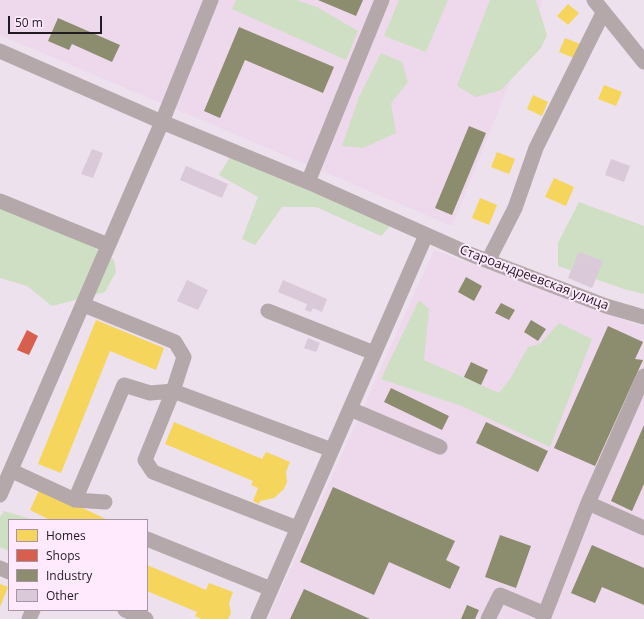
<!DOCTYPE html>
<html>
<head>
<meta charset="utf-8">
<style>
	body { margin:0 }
	#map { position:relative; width:644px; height:619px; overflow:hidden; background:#ece1ec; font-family:"Open Sans",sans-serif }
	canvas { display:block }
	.legend { position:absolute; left:8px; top:519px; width:140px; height:92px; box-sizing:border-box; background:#fee9fd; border:1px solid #a696a5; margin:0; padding:5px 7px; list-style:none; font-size:12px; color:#211a21 }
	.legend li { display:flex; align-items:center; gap:8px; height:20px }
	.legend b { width:20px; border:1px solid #a696a5 }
	.scale { position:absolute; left:8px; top:16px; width:94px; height:18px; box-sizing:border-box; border:2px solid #211a21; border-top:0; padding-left:5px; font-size:12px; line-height:14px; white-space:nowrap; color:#211a21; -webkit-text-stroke:3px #fee9fd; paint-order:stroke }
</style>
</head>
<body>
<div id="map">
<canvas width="644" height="619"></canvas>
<ul class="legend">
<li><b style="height:11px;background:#f6d55c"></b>Homes</li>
<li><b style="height:11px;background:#d6604d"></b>Shops</li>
<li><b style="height:11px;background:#8c8c6e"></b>Industry</li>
<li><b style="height:11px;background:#d9c9d9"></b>Other</li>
</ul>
<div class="scale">50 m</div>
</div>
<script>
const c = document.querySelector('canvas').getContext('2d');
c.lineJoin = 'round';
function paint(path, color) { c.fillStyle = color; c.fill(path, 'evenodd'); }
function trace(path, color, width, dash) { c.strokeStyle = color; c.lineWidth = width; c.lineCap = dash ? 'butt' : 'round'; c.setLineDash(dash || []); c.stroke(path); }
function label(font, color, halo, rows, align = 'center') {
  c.font = font + ' "Open Sans",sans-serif'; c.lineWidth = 4; c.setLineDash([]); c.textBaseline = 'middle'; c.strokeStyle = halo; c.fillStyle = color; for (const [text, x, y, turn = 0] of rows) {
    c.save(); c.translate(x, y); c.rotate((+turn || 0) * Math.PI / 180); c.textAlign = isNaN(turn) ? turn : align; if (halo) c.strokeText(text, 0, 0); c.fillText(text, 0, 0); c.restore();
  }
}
const built = new Path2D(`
	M0 0H543L452 226 0 35Z
	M434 250 644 327V619H268Z`);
const green = new Path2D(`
	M236 0H296L317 7 358 31 346 60 232 9Z
	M399 0H448L426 52 384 36Z
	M490 0H536L547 35 541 48 501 90 476 97 457 86Z
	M381 53 402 62 408 82 391 103 396 133 363 148 342 146 359 97Z
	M230 157 391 225 381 236 316 207H282L255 245 242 239 258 197 219 175Z
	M579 202 644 226V294L627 290 558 266V243Z
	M0 209C40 223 79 236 114 260L116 272 105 292 52 306 27 286 0 278Z
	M419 300 429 309 424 360 499 393 510 379 528 347 540 344 559 323 592 339 550 447 464 407 381 379Z
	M4 511 34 520H9V551L0 547V517Z`);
const homes = new Path2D(`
	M568 4 579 13 568 25 557 16Z
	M565 38 580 44 574 58 559 52Z
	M604 85 622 92 616 106 598 99Z
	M533 95 548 102 542 116 527 109Z
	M497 152 515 159 509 174 491 167Z
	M554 178 574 187 566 206 545 197Z
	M480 198 497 205 489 225 472 218Z
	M96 320 164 348 156 370 110 351 61 473 38 464Z
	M174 422 262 459 266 452 290 462 286 472 287 482 284 489 274 498 260 501 259 504 253 501 258 488 251 485 253 481 165 444Z
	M40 488 108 520H50L30 510Z
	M147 565 206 590 209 583 233 592 229 603 231 613 228 619H201L195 616 197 612 147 591Z
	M0 584 8 587 0 607Z`);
const shops = new Path2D(`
	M27 330 38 336 29 355 17 350Z`);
const industry = new Path2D(`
	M318 0H363L356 16Z
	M58 18 120 45 112 62 72 44 69 50 48 41Z
	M239 27 334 67 323 93 245 60 220 118 204 111Z
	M469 126 486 133 452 215 435 208Z
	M466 277 482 286 474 301 458 292Z
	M501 303 515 310 509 320 495 313Z
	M531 320 546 329 538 341 524 332Z
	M608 326 643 342 635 359 643 360 595 466 554 448Z
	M471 362 488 370 481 385 464 377Z
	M391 388 449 416 442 430 384 402Z
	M486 422 548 451 538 472 476 443Z
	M644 425V484L632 511 611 501Z
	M333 487 455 541 446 560 460 567 450 589 389 562 374 595 300 562Z
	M500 535 531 546 516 588 485 577Z
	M592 545 644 568V605L602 587 595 603 571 593Z
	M304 589 370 619H290Z
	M467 605 479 610 475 619H461Z`);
const building = new Path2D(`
	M92 149 103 153 93 178 81 174Z
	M611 159 630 166 624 182 605 175Z
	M186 166 228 184 222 198 180 180Z
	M579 252 603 261 592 288 568 278Z
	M187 280 208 290 198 310 177 301Z
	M283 280 327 299 322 312 313 308 311 312 305 310 307 304 278 292Z
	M308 338 320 343 316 352 304 348Z`);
const minor = new Path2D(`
	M594 0 644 62
	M0 51 162 122 308 182 472 255 606 306 644 317
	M308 182 382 0
	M0 201 108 245
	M488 261 515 208 536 148 603 13
	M84 305 175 342 184 357 173 391 332 450
	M268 311 374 353
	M350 409 440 447
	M12 471 75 500 105 502
	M0 495 162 122 211 0
	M75 500 124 385 150 393 173 391 145 460 153 472 297 528
	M588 503 644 528
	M147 539 271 589
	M0 568 9 572
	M125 610 146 619
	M29 619 33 610
	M258 619 426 235
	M488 619 500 595 545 614
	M543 619 588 503 644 376`);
const streetNames = [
	["Староандреевская улица",534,278,21]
];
paint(built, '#edd9eb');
paint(green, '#cfdfc3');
paint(homes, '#f6d55c');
paint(shops, '#d6604d');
paint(industry, '#8c8c6e');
paint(building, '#d9c9d9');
trace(minor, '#b4a8ab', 15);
label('13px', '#211a21', '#fee9fd', streetNames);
</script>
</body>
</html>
